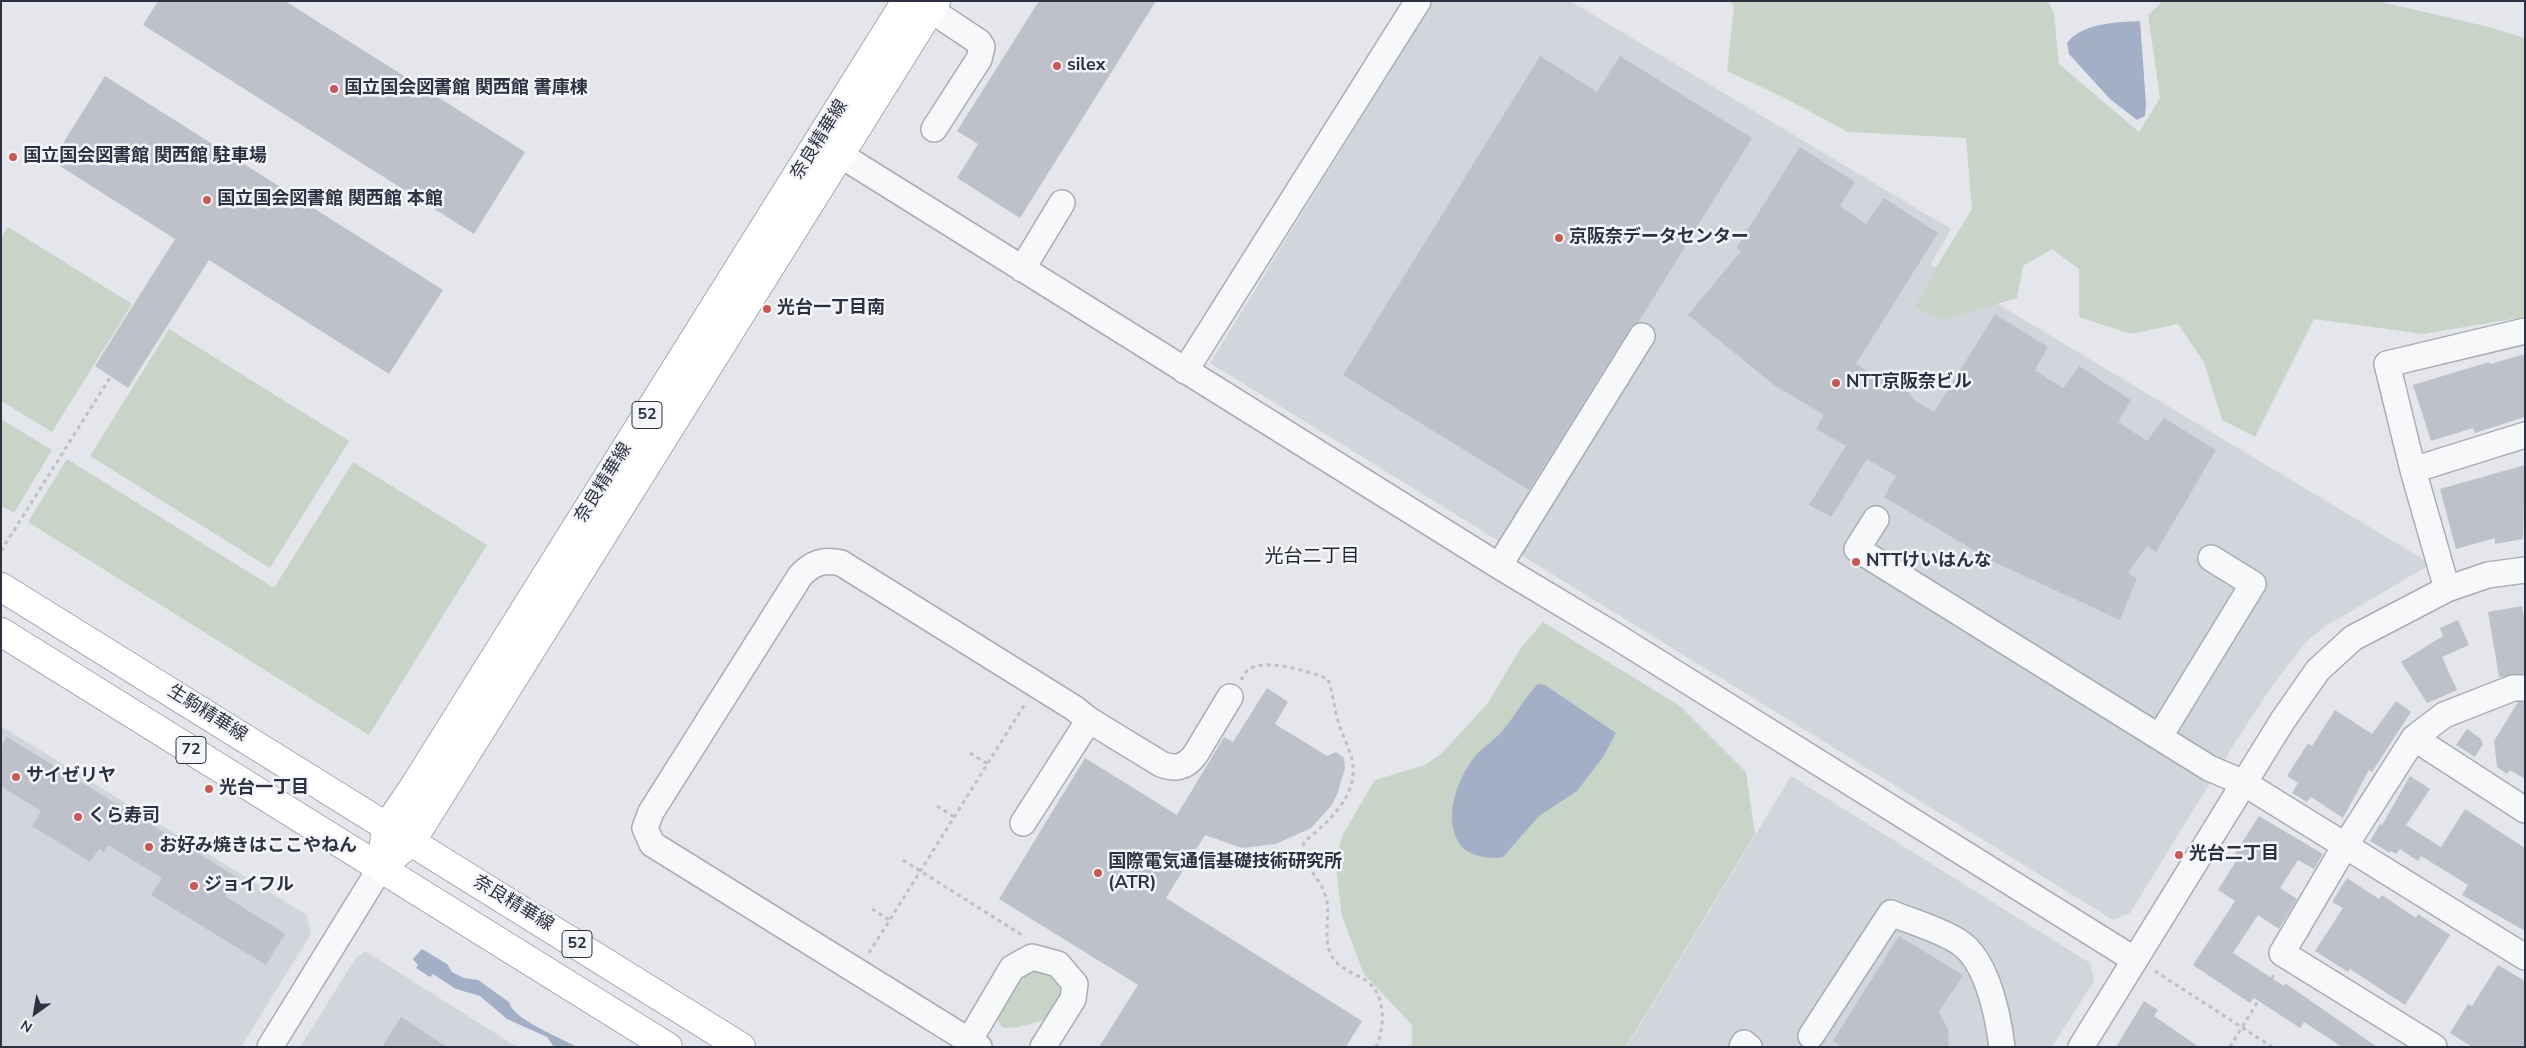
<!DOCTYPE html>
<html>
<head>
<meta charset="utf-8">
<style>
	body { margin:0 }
	#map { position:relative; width:2526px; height:1048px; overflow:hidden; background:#e5e6eb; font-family:"Nunito Sans",sans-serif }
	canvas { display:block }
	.frame { position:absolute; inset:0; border:2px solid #2d3142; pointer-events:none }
	.north { position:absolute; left:10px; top:988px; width:50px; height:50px; -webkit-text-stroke:4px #f4f5f8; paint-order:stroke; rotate:212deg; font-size:14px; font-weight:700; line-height:20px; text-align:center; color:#2d3142 }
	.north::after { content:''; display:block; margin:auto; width:18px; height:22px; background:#2d3142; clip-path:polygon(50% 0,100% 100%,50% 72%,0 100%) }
</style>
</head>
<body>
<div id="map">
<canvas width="2526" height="1048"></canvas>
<div class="frame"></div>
<div class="north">N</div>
</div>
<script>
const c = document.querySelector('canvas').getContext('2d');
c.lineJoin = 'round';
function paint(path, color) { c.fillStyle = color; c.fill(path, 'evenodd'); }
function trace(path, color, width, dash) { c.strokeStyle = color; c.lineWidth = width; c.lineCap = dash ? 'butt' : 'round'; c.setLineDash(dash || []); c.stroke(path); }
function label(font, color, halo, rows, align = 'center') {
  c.font = font + ' "Nunito Sans","Noto Sans JP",sans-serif'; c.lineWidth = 5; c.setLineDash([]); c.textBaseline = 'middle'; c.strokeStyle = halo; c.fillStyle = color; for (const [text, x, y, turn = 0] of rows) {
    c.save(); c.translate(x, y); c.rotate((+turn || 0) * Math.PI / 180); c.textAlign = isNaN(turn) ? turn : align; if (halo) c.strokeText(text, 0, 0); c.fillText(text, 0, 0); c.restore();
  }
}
const built = new Path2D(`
	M1433 1H1570L1951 229 1931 264 2431 564 2324 627 2306 642 2272 686 2234 744 2130 913 2113 920 1210 363Z
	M1 726 307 915 311 934 241 1047H1Z
	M1791 776 2090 963 2094 981 2052 1047H1627Z
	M365 951 517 1047H300L355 959Z`);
const green = new Path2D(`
	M1731 1H2048L2054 14 2059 64 2139 132 2160 98 2148 15 2163 1H2377L2489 27 2525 38V317L2423 334 2314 319 2255 437 2222 420 2204 362 2178 324 2131 334 2079 317V269L2052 249 2023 266 2017 298 1942 320 1915 308 1940 261 1972 209 1966 138 1848 132 1781 96 1727 71 1734 7Z
	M8 227 132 304 52 432 1 401V237Z
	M169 329 349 441 270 568 90 456Z
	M1 419 52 450 14 513 1 506Z
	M67 459 274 588 353 462 487 545 369 735 28 522Z
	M1543 622 1680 706 1746 772 1755 834 1626 1047H1412V1025L1364 974 1342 917 1335 859 1343 834 1375 780 1425 765 1442 753 1488 703 1520 649Z
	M1034 970 1057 979 1065 992C1062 998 1059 1007 1054 1013 1048 1021 1011 1031 1002 1027L996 1018 1019 977Z`);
const water = new Path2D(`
	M2140 21 2146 104 2145 116 2137 120 2110 99 2069 54 2067 43C2082 23 2117 22 2140 21Z
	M1538 684 1545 685 1616 733 1603 757 1577 791 1539 816 1503 857C1492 860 1469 856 1461 846 1441 819 1458 775 1478 753 1486 745 1496 739 1503 730 1516 715 1524 698 1538 684Z
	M422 949 447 964 452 972 464 978 478 980 509 1002C512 1019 561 1038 577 1047H554L547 1037 507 1019 480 996 456 989 433 974 430 977 416 968 418 965 413 959Z`);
const building = new Path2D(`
	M158 1H285L525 152 474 234 143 25Z
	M1039 1H1156L1020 218 957 178 978 144 957 131Z
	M1540 56 1597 92 1620 56 1752 138 1638 323 1630 328 1529 490 1343 375Z
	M105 76 443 290 389 374 209 260 128 388 95 366 175 239 52 161Z
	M1800 147 1855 182 1840 206 1866 224 1884 198 1938 233 1856 364 1876 376 1898 381 1904 385 1914 400 1934 412 1995 314 2048 347 2035 370 2063 388 2079 366 2131 400 2118 422 2147 441 2164 418 2216 450 2156 552 2147 546 2128 573 2137 578 2120 620 1992 561 1884 497 1896 476 1867 459 1831 517 1809 505 1846 446 1816 429 1824 415 1774 385 1688 315 1741 251 1736 248Z
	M2525 354V417L2475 433 2473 428 2431 441 2413 385 2489 362 2490 364Z
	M2525 465 2523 539 2495 544V538L2456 549 2440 489Z
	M2522 606 2525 624V674L2499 677 2488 612Z
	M2458 620 2469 645 2442 657 2457 690 2427 703 2401 662 2443 636 2440 628Z
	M1267 688 1288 702 1275 724 1327 756 1336 752 1344 758 1345 768 1338 792 1332 805 1311 828 1276 844 1242 848 1205 835 1166 898 1362 1021 1346 1047H1099L1138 985 999 899 1085 758 1177 815 1224 737 1233 742Z
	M2396 701 2411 712 2372 772 2369 770 2343 818 2311 797 2307 802 2292 793 2298 783 2287 776 2308 743 2312 746 2335 710 2372 734Z
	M2518 702H2525V779L2510 770 2507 774 2497 767 2494 741Z
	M2467 729 2480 738 2483 744 2475 757 2456 745Z
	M7 737 237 877 225 896 285 934 266 965 151 895 162 878 108 845 104 852 99 849 90 862 32 826 41 811 1 786V747Z
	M2410 776 2430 789 2406 825 2441 847 2465 809 2525 848V931L2462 895 2468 885 2421 856 2418 861 2400 849 2396 854 2391 851 2390 853 2370 841 2380 824 2382 825Z
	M2259 816 2323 854 2314 869 2298 860 2280 888 2297 899 2279 929 2258 915 2233 953 2284 986 2285 983 2377 1047H2342L2304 1022 2300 1028 2254 998 2250 1003 2193 965 2235 901 2218 890 2238 858 2234 855Z
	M2347 878 2379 899 2382 895 2416 918 2418 914 2450 935 2405 1005 2350 969 2348 972 2315 951 2343 908 2332 902Z
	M1899 936 1963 975 1939 1012 1948 1029 1949 1047H1842L1833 1041Z
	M2498 965 2525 981V1047H2472L2450 1033 2468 1004 2472 1006Z
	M2144 1001 2158 1010 2154 1016 2199 1047H2116Z
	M401 1017 447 1047H382Z`);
const path = new Path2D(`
	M1 551 111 376
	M1241 680C1243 677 1245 672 1248 670 1264 657 1311 672 1328 679 1333 693 1334 707 1338 721 1341 733 1349 746 1352 760 1360 795 1327 823 1304 842 1301 865 1318 875 1325 894 1332 913 1322 937 1331 955 1339 970 1356 973 1368 982 1386 996 1385 1028 1376 1047
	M970 753 988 764
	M937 806 954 817
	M903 860 1025 937
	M872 909 889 920
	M869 953 1025 704
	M2155 971 2272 1047
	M2230 1047 2274 975`);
const minor = new Path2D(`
	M931 10 979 42 982 47 979 59 934 129
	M823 144 1499 566 1614 635 2135 960
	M1022 269 1062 203
	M1185 371 1418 1
	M2413 470 2525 435
	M1876 519 1857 549 2209 768 2244 783 2525 957
	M1499 566 1642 336
	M2447 589 2413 470 2387 364 2525 331
	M1089 720 1161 764C1175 770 1186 767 1195 755L1230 697
	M2160 736 2253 584 2211 558
	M2414 738 2525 810
	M1811 1036 1891 913C1912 922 1939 929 1959 942 1987 960 1998 1015 2002 1047
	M969 1041 1012 968 1032 957 1058 964 1075 984 1073 999 1043 1047
	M270 1047 381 867
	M979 1047 652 844 645 828 651 812 800 576C812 563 823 559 841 563L1074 708 1089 720 1023 823
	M1742 1047 1744 1043 1749 1047
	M2081 1047 2283 720 2318 670 2353 638 2447 589 2488 575 2525 570
	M2434 1047 2282 953 2345 846 2414 738 2444 715 2513 688H2525`);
const major = new Path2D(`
	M1 587 741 1047
	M1 632 668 1047
	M381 867 411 842 936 1
	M381 867 386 828 415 785 906 1`);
const markers = [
	[1057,66,5,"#c45956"],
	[334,89,5,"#c45956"],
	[13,157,5,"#c45956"],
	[207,200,5,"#c45956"],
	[1559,238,5,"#c45956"],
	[767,309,5,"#c45956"],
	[1836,383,5,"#c45956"],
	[1856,562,5,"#c45956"],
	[16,777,5,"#c45956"],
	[209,789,5,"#c45956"],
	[78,817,5,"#c45956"],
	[149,847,5,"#c45956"],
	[2179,855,5,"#c45956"],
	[1098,873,5,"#c45956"],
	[194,886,5,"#c45956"]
];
const shields = [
	[647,415,30],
	[191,750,30],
	[577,944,30]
];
const shieldNames = [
	["52",647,415],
	["72",191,750],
	["52",577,944]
];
const poiNames = [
	["silex",1067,66],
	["国立国会図書館 関西館 書庫棟",344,89],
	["国立国会図書館 関西館 駐車場",23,157],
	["国立国会図書館 関西館 本館",217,200],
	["京阪奈データセンター",1569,238],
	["光台一丁目南",777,309],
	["NTT京阪奈ビル",1846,383],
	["NTTけいはんな",1866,562],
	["サイゼリヤ",26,777],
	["光台一丁目",219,789],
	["くら寿司",88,817],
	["お好み焼きはここやねん",159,847],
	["光台二丁目",2189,855],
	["国際電気通信基礎技術研究所",1108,863],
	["(ATR)",1108,884],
	["ジョイフル",204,886]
];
const streetNames = [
	["奈良精華線",820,140,-58],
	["奈良精華線",604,483,-58],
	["生駒精華線",207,714,32],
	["奈良精華線",513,904,31]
];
const neighbourhoodNames = [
	["光台二丁目",1312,557]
];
paint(built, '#d3d5dd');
paint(green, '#c8d4c7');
paint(water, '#a3aec7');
paint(building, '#bfc1ca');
trace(minor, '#aaacb5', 28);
trace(major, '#a5a9b6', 30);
trace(path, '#bec0c6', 3, [4, 4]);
trace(minor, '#f7f8fa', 25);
trace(major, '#fff', 28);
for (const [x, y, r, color] of markers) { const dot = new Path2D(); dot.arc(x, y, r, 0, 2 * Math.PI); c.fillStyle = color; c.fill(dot); trace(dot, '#f4f5f8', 2); }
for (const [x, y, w] of shields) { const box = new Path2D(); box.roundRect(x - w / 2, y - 13.5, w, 27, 4); c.fillStyle = '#f4f5f8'; c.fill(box); trace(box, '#2d3142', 1); }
label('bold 16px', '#2d3142', null, shieldNames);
label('bold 18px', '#2d3142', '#f4f5f8', poiNames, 'left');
label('18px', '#2d3142', '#f4f5f8', streetNames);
label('19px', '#1f2333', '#f4f5f8', neighbourhoodNames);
</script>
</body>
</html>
